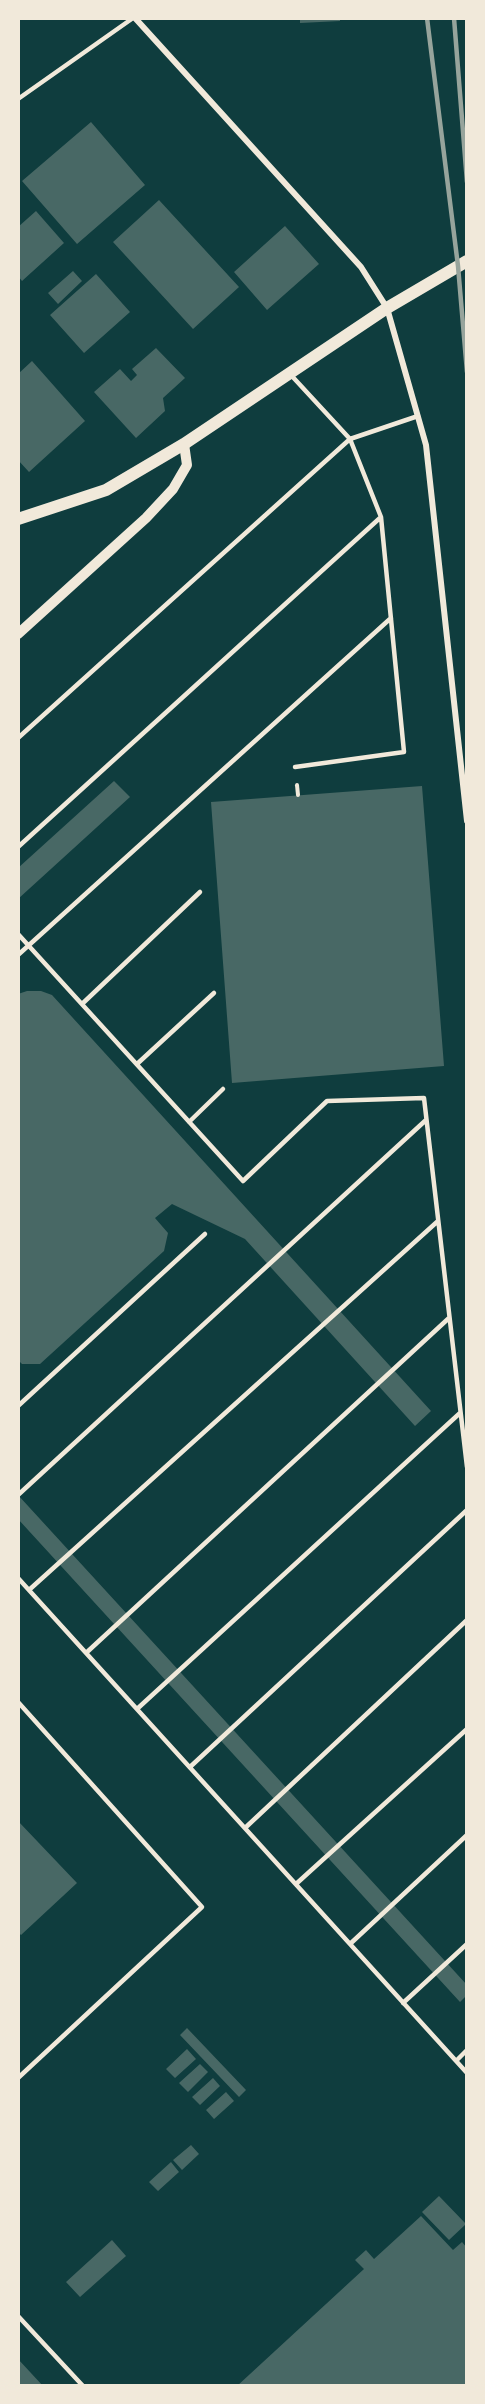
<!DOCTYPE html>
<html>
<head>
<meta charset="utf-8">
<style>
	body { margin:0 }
	#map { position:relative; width:485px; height:2404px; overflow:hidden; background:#0f3d3e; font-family:"Work Sans",sans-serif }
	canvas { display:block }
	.frame { position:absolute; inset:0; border:20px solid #f1e9da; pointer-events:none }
</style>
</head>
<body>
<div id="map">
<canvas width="485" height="2404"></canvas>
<div class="frame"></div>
</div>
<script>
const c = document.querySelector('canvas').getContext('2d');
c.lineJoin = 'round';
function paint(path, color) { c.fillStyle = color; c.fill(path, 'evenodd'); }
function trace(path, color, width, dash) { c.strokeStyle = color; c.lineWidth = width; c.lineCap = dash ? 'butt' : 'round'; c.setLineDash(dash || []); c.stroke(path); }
const building = new Path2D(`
	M300 18H340V21L300 23Z
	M91 122 145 185 77 244 22 181Z
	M159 200 239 287 193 329 113 242Z
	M36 211 64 243 22 281 18 276V227Z
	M285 226 319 264 267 310 234 272Z
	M73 271 82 281 58 304 48 293Z
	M96 274 130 312 84 353 50 315Z
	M156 348 185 378 163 398 165 411 136 438 94 392 120 369 131 381 137 375 132 369Z
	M32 361 85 421 29 472 18 460V374Z
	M114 781 130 797 18 899V868Z
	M422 786 444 1066 232 1083 211 802Z
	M27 991H41L52 995 431 1411 415 1426 245 1239 172 1204 155 1218 168 1233 164 1251 40 1364H22L18 1360V994Z
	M18 1495 467 1985V1995L460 2002 18 1519Z
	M18 1821 77 1883 21 1935 18 1932Z
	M187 2028 246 2090 239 2097 180 2035Z
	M187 2049 196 2059 175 2078 166 2069Z
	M200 2064 208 2072 188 2092 179 2083Z
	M213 2078 220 2086 200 2105 192 2097Z
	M226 2092 234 2101 214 2119 206 2110Z
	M191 2145 199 2154 182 2170 173 2160Z
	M171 2162 179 2172 158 2191 149 2182Z
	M439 2196 466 2224 449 2240 422 2212Z
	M421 2216 453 2250 462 2242 467 2248V2386H237L364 2269 355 2260 366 2250 374 2259Z
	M112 2240 126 2256 80 2297 66 2282Z
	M18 2359 43 2386H18Z`);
const path = new Path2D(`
	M297 785 298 795`);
const service = new Path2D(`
	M18 99 133 18
	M290 374 350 439 418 416
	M18 738 350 439 381 517 404 752 295 767
	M18 847 381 517
	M18 934 243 1181 327 1101 424 1098 467 1467
	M18 955 391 618
	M82 1004 200 892
	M137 1064 214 993
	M189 1122 223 1089
	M18 1406 205 1234
	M18 1495 426 1120
	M18 1578 467 2073
	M29 1590 438 1221
	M86 1653 449 1318
	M18 1702 202 1907 18 2078
	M137 1709 460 1413
	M190 1767 467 1510
	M245 1828 467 1620
	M296 1884 467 1729
	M350 1944 467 1835
	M403 2003 467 1944
	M456 2061 467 2050
	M18 2316 83 2386`);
const minor = new Path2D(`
	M135 18 361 267 387 308 426 445 467 821`);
const tertiary = new Path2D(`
	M18 634 146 518 173 489 187 465 184 444`);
const secondary = new Path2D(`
	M18 519 106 490 184 444 387 308 467 261`);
const rail = new Path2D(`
	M427 18 458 266 467 372
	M454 18 467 182`);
paint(building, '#486865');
trace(path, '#f1e9da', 4);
trace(service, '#f1e9da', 4.5);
trace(minor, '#f1e9da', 6);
trace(tertiary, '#f1e9da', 10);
trace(secondary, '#f1e9da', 12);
trace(rail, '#97a49c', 4.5);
</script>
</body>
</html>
